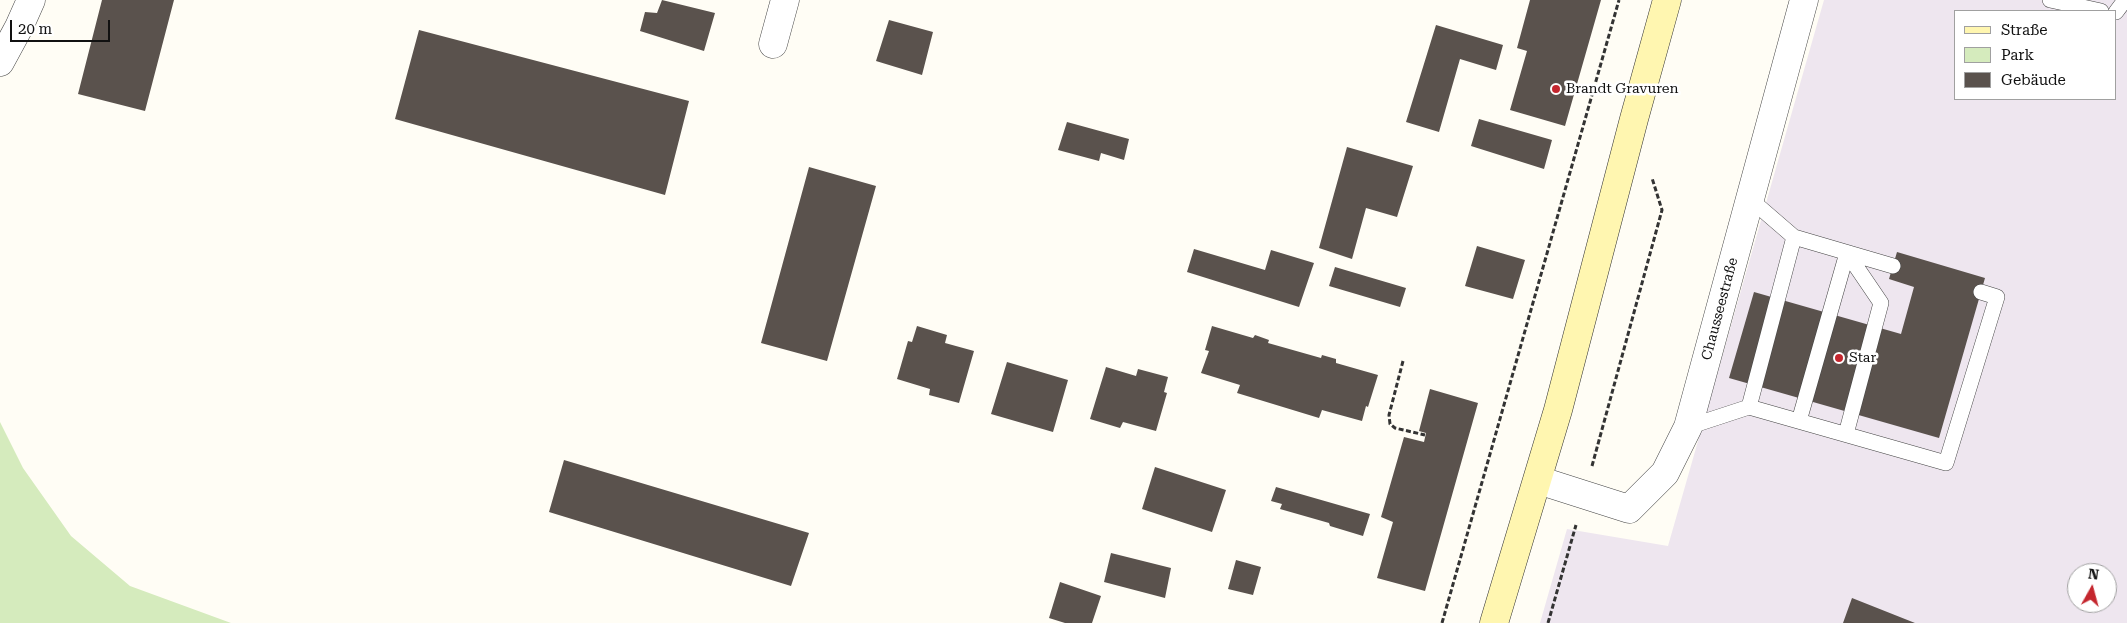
<!DOCTYPE html>
<html>
<head>
<meta charset="utf-8">
<style>
	body { margin:0 }
	#map { position:relative; width:2127px; height:623px; overflow:hidden; background:#fffdf5; font-family:"Roboto Serif",serif }
	canvas { display:block }
	.legend { position:absolute; left:1954px; top:10px; width:162px; height:90px; box-sizing:border-box; background:#fff; border:1px solid #a0a0a0; margin:0; padding:6px 9px; list-style:none; font-size:15px; color:#111 }
	.legend li { display:flex; align-items:center; gap:10px; height:25px }
	.legend b { width:25px; border:1px solid #a0a0a0 }
	.north { position:absolute; left:2067px; top:563px; width:50px; height:50px; box-sizing:border-box; background:#fff; border:1px solid #a0a0a0; border-radius:50%; rotate:7deg; font-size:14px; font-weight:700; line-height:20px; text-align:center; color:#111 }
	.north::after { content:''; display:block; margin:auto; width:18px; height:22px; background:#c4262e; clip-path:polygon(50% 0,100% 100%,50% 72%,0 100%) }
	.scale { position:absolute; left:10px; top:20px; width:100px; height:22px; box-sizing:border-box; border:2px solid #111; border-top:0; padding-left:6px; font-size:15px; line-height:18px; white-space:nowrap; color:#111; -webkit-text-stroke:4px #fff; paint-order:stroke }
</style>
</head>
<body>
<div id="map">
<canvas width="2127" height="623"></canvas>
<ul class="legend">
<li><b style="height:6px;background:#fff6b0"></b>Straße</li>
<li><b style="height:14px;background:#d5ebbd"></b>Park</li>
<li><b style="height:14px;background:#5a524d"></b>Gebäude</li>
</ul>
<div class="north">N</div>
<div class="scale">20 m</div>
</div>
<script>
const c = document.querySelector('canvas').getContext('2d');
c.lineJoin = 'round';
function paint(path, color) { c.fillStyle = color; c.fill(path, 'evenodd'); }
function trace(path, color, width, dash) { c.strokeStyle = color; c.lineWidth = width; c.lineCap = dash ? 'butt' : 'round'; c.setLineDash(dash || []); c.stroke(path); }
function label(font, color, halo, rows, align = 'center') {
  c.font = font + ' "Roboto Serif",serif'; c.lineWidth = 5; c.setLineDash([]); c.textBaseline = 'middle'; c.strokeStyle = halo; c.fillStyle = color; for (const [text, x, y, turn = 0] of rows) {
    c.save(); c.translate(x, y); c.rotate((+turn || 0) * Math.PI / 180); c.textAlign = isNaN(turn) ? turn : align; if (halo) c.strokeText(text, 0, 0); c.fillText(text, 0, 0); c.restore();
  }
}
const industrial = new Path2D(`
	M1824 0H2127V623H1540L1567 529 1668 546ZM1956 11H2116V99H1956ZM2077 573H2107V603H2077Z`);
const green = new Path2D(`
	M0 422 23 468 71 536 130 586 231 623H0Z`);
const building = new Path2D(`
	M102 0H174L145 111 78 94Z
	M662 0 715 13 704 51 640 31 645 12 657 13Z
	M1530 0H1601L1565 126 1510 110 1527 51 1517 48Z
	M889 20 933 32 922 75 876 61Z
	M1436 25 1503 45 1496 70 1460 59 1439 132 1406 122Z
	M419 30 689 101 665 195 395 119Z
	M1479 119 1552 140 1544 169 1471 146Z
	M1067 122 1129 139 1124 160 1101 153 1099 161 1058 150Z
	M1347 147 1413 166 1397 217 1366 208 1352 259 1319 248Z
	M809 167 876 186 827 361 761 343Z
	M1477 246 1525 260 1513 299 1465 286Z
	M1194 249 1265 270 1271 250 1314 263 1299 307 1187 272Z
	M1897 252 1985 278 1939 438 1729 378 1754 292 1901 334 1914 287 1889 279Z
	M1335 267 1406 288 1400 307 1329 286Z
	M917 326 947 335 945 343 974 351 959 403 929 395 930 389 897 379 908 341 912 342Z
	M1212 326 1253 338 1255 335 1269 340 1268 343 1321 358 1322 355 1336 359V363L1378 375 1368 407 1366 406 1362 421 1322 410 1319 418 1237 393 1240 385 1201 373 1209 351 1205 350Z
	M1007 362 1068 380 1053 432 991 414Z
	M1106 367 1136 376 1138 369 1168 377 1164 392 1167 393 1156 431 1123 422 1120 428 1090 419Z
	M1430 389 1478 403 1425 591 1377 578 1393 522 1381 517 1404 437 1424 442 1426 433 1419 431Z
	M564 460 809 533 791 586 549 512Z
	M1155 467 1226 490 1212 532 1142 509Z
	M1276 487 1370 514 1363 536 1330 526 1329 523 1280 509 1282 504 1271 501Z
	M1111 553 1171 568 1165 598 1104 582Z
	M1236 560 1261 567 1253 595 1228 589Z
	M1060 582 1101 596 1092 623H1065L1049 618Z
	M1852 598 1915 623H1843Z`);
const path = new Path2D(`
	M1403 361 1389 415 1390 424 1395 428 1425 435
	M1592 466 1662 210 1652 178
	M1442 623 1619 0
	M1548 623 1576 525`);
const lane = new Path2D(`
	M2050 0 2101 11
	M2116 12 2125 0
	M1750 199 1794 237 1893 266
	M1749 407 1794 237
	M1799 421 1847 253
	M1688 427 1749 407 1946 463 1997 297 1981 292
	M1846 434 1881 303 1847 253`);
const street = new Path2D(`
	M773 44 785 0
	M0 62 19 27 31 0
	M1538 480 1629 509 1665 473 1688 427 1804 0`);
const secondary = new Path2D(`
	M1494 623 1558 410 1634 119 1667 0`);
const markers = [
	[1556,89,5,"#c4262e"],
	[1839,358,5,"#c4262e"]
];
const poiNames = [
	["Brandt Gravuren",1566,89],
	["Star",1849,358]
];
const streetNames = [
	["Chausseestraße",1720,309,-75]
];
paint(industrial, '#eee6ef');
paint(green, '#d5ebbd');
paint(building, '#5a524d');
trace(lane, '#444', 16);
trace(street, '#444', 29);
trace(secondary, '#333', 29);
trace(path, '#333', 3, [5, 2.5]);
trace(lane, '#fff', 15);
trace(street, '#fff', 28);
trace(secondary, '#fff6b0', 28);
for (const [x, y, r, color] of markers) { const dot = new Path2D(); dot.arc(x, y, r, 0, 2 * Math.PI); c.fillStyle = color; c.fill(dot); trace(dot, '#fff', 2); }
label('14px', '#111', '#fff', poiNames, 'left');
label('14px', '#111', '#fff', streetNames);
</script>
</body>
</html>
